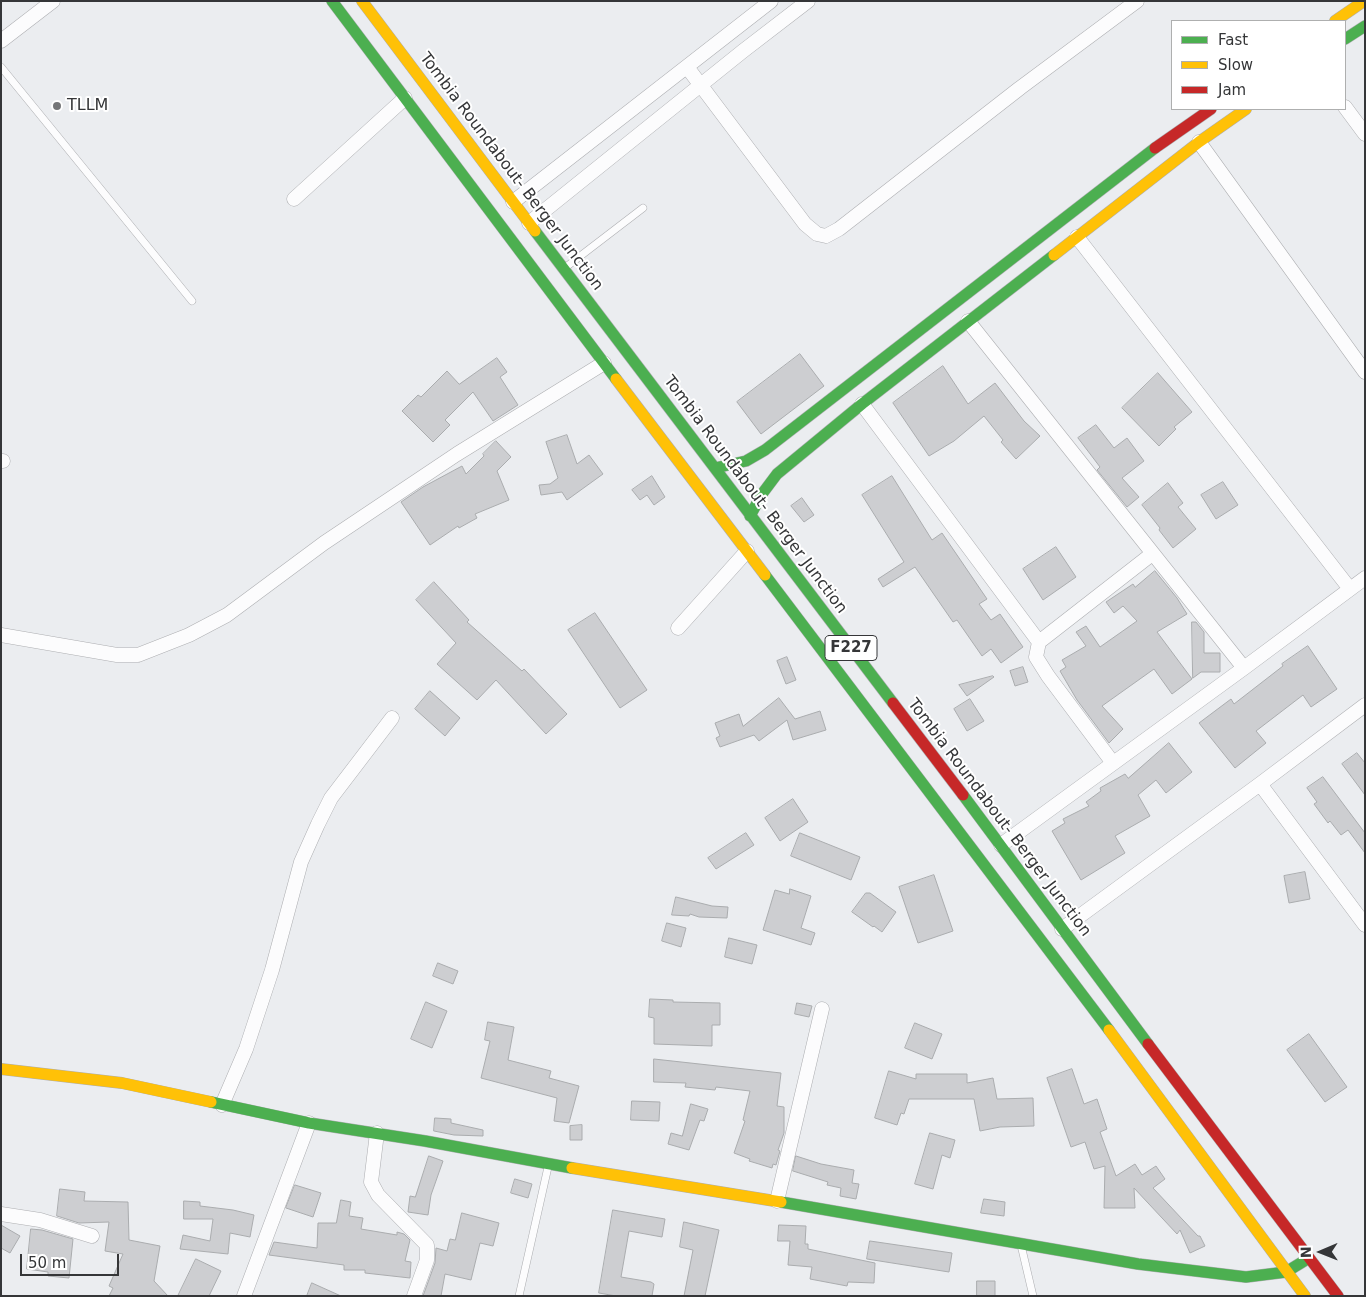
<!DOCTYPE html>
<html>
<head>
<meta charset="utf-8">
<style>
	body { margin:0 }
	#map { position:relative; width:1366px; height:1297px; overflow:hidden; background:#ebedf0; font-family:"DejaVu Sans",sans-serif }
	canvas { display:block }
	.frame { position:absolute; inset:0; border:2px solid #353638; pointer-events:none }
	.legend { position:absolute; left:1171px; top:20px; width:175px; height:90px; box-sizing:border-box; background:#fff; border:1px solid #aeafaf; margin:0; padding:6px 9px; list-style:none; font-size:15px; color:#353638 }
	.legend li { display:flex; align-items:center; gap:10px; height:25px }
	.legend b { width:25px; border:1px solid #aeafaf }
	.north { position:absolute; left:1296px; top:1227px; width:50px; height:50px; -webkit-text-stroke:4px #fff; paint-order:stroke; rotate:269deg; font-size:14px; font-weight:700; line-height:20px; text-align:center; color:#353638 }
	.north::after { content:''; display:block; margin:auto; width:18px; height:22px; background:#353638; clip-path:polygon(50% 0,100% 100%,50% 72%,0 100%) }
	.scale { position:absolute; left:20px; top:1254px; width:99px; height:22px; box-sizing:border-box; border:2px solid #353638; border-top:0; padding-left:6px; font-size:15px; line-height:18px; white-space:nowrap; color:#353638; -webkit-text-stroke:4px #fff; paint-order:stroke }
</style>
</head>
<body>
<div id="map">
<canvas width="1366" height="1297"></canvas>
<div class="frame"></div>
<ul class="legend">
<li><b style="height:6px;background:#4caf50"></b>Fast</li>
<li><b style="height:6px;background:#ffc107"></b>Slow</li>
<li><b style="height:6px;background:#c62828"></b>Jam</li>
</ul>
<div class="north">N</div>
<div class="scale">50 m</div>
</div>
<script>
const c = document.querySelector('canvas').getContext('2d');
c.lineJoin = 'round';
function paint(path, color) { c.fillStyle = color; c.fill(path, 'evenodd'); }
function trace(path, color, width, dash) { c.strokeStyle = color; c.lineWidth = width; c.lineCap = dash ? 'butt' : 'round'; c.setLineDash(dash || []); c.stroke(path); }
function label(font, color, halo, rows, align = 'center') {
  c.font = font + ' "DejaVu Sans",sans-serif'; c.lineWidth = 4; c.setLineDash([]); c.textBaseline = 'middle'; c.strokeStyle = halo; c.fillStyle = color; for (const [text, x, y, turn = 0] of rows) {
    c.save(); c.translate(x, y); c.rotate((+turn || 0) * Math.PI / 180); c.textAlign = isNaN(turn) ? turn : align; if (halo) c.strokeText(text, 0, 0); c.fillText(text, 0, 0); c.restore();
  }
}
const building = new Path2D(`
	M800 354 824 386 761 434 737 402Z
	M497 358 507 372 500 377 518 405 493 421 473 392 445 420 450 425 433 442 402 411 418 395 421 397 447 371 459 384Z
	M943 366 968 404 995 383 1024 421 1040 436 1016 459 1001 442 1003 440 984 416 954 441 929 456 893 403Z
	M1158 373 1192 412 1174 427 1176 429 1159 446 1122 408Z
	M1096 425 1114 448 1127 438 1144 461 1122 478 1139 497 1127 507 1097 470 1100 467 1078 438Z
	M567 435 577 464 589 455 603 474 567 500 562 492 541 495 539 485 550 484 558 478 546 442Z
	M496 441 511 457 497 471 509 500 475 514 477 518 459 528 458 526 430 545 401 502 423 487 462 466 466 474 484 456 483 454Z
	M652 476 665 497 654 505 647 495 640 500 632 490Z
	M892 476 932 540 942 533 987 599 979 604 991 620 1000 614 1023 647 1001 663 991 649 982 656 957 620 953 622 915 567 883 587 878 579 904 562 862 495Z
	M1223 482 1238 505 1216 519 1201 495Z
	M1168 483 1183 503 1178 507 1196 529 1173 548 1159 530 1160 528 1142 505Z
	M802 498 814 515 804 522 791 506Z
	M1056 547 1076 577 1043 600 1023 569Z
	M1155 571 1177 598 1187 614 1157 632 1192 679 1172 694 1154 669 1102 706 1123 729 1109 743 1077 700 1060 671 1066 667 1062 660 1086 646 1076 632 1086 626 1100 647 1137 621 1123 606 1114 613 1106 602 1133 584 1135 587Z
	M434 582 469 620 467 622 522 671 524 669 567 714 546 734 496 680 477 700 437 664 456 643 416 600Z
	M595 613 647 690 620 708 568 630Z
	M1192 622H1196L1204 632V653H1220V672H1201L1193 678Z
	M1308 646 1337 689 1311 707 1303 695 1256 731 1266 743 1235 768 1199 723 1231 699 1234 704 1283 666 1282 664Z
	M787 657 796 680 786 684 777 661Z
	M1023 667 1028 682 1015 686 1010 671Z
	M993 676 994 677 967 696 959 685Z
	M430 691 460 718 445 736 415 709Z
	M779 698 795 719 820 711 826 730 793 740 787 720 759 741 754 735 720 747 716 738 720 736 715 723 739 714 743 726Z
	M970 699 984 721 967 731 954 709Z
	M1169 743 1192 772 1166 793 1156 780 1138 795 1150 816 1115 836 1125 853 1081 880 1052 831 1065 823 1063 819 1089 806 1086 802 1101 791 1100 788 1125 774 1128 778Z
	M1357 753 1365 763V795L1342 764Z
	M1323 777 1365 833V853L1348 830 1341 835 1330 821 1328 823 1314 804 1317 802 1307 788Z
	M793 799 808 822 780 841 765 818Z
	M746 833 754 845 716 869 708 858Z
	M800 833 860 857 851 880 791 856Z
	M1305 872 1310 899 1289 903 1284 876Z
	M934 875 953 931 918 943 899 887Z
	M790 889 811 896 801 928 815 933 811 945 763 930 775 890 789 894Z
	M866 893H870L896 912 882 932 874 926 873 927 852 912Z
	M676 897 712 906 728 907 727 918 699 917 690 914 689 916 672 915Z
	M667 923 686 928 681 947 662 941Z
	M729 938 757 945 752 964 725 957Z
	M438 963 458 971 453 984 433 976Z
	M650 999 673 1000V1002L720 1003V1025H712V1046L654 1044V1018L649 1017Z
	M426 1002 447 1011 432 1048 411 1039Z
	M797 1003 812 1006 809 1017 795 1014Z
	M488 1022 514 1027 508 1060 551 1071 549 1078 579 1086 569 1123 554 1121 557 1098 481 1078 490 1041 485 1040Z
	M915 1023 942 1034 932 1059 905 1048Z
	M1309 1034 1347 1087 1325 1102 1287 1050Z
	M654 1059 781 1073 777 1106 784 1107V1133L778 1150 780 1151 776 1165 773 1164 772 1168 749 1161 750 1159 734 1153 745 1121 743 1120 750 1091 716 1087 715 1090 685 1087 686 1083 654 1082Z
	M1072 1069 1084 1104 1097 1099 1107 1129 1100 1132 1116 1176 1135 1164 1142 1175 1156 1166 1165 1179 1153 1188 1198 1236H1200L1205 1246 1190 1253 1180 1230 1177 1234 1134 1188 1135 1208H1104L1105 1166 1094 1169 1085 1142 1071 1147 1047 1078Z
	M889 1071 916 1079V1074H967V1083L993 1078 997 1099 1033 1098 1034 1126 1000 1127 980 1131 974 1099H909L904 1114 901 1113 897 1125 875 1118Z
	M632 1101 660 1102 659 1121 631 1120Z
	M691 1104 708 1109 704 1121 700 1120 689 1150 668 1144 671 1133 682 1136Z
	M435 1118 451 1119V1123L483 1130V1136L454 1135 434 1131Z
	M582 1125V1140H570V1126Z
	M930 1133 955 1140 950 1158 942 1155 933 1189 915 1184Z
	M429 1156 443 1161 431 1195 428 1215 408 1212 410 1196 415 1197Z
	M796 1156 821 1164 854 1170 852 1183 859 1184 856 1199 840 1196 841 1188 827 1185 828 1182 793 1171Z
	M515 1179 532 1184 528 1198 511 1193Z
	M295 1185 321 1193 313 1217 286 1208Z
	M60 1189 85 1192 84 1201 128 1202 129 1240 160 1246 154 1281 168 1296H109L113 1288 109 1286 123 1254 105 1251 109 1222 79 1223 57 1216Z
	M984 1199 1005 1202 1004 1216 981 1213Z
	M341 1200 351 1202 349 1216 363 1218 361 1229 397 1235V1232L404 1234 410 1240 405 1261 411 1262 410 1278 365 1273V1270H344V1265L269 1255 274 1242 317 1248 318 1223H336Z
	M184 1201 200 1202V1206L233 1210 254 1215 250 1237 230 1233 228 1254 180 1249 183 1235 210 1241 213 1219H184Z
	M613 1210 665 1219 662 1237 629 1231 621 1277 651 1282 654 1284 652 1296H616L599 1293Z
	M462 1213 499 1223 493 1246 480 1243 471 1280 445 1274 441 1296H423L435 1263 436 1248 447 1251 450 1239 455 1240Z
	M684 1222 719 1230 705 1296H684L693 1250 680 1247Z
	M1 1225 20 1236 10 1253 1 1248Z
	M779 1225 806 1226 805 1244H808V1249L875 1263 874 1283 848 1282 847 1286 810 1279 812 1267 788 1265 790 1241H778Z
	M31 1229 42 1230 73 1239 69 1278 48 1276V1272L27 1269Z
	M870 1241 952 1253 949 1272 867 1259Z
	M196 1259 221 1271 209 1296H178Z
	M977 1281H995V1296H977Z
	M312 1283 341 1296H307Z`);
const lane = new Path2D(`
	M1 67 192 301
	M566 267 643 208
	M1021 1245 1033 1296
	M519 1296 548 1167`);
const street = new Path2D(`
	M1 41 53 1
	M687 67 805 224 817 234 826 236 839 229 1020 88 1137 1
	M1345 107 1365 134
	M1199 142 1365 372
	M294 199 405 98
	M513 202 771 1
	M529 223 743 51 808 1
	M1077 237 1350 589
	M968 321 1244 668
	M862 404 1039 642
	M1 461H3
	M678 628 747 551
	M1 635 117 655H138L189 635 227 615 324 543 457 454 604 363
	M1113 763 1048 676 1036 657 1039 642 1152 554
	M1260 784 1365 925
	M1001 845 1244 668 1365 578
	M1062 929 1260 784 1365 705
	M222 1105 246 1049 272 970 301 862 318 824 331 798 392 718
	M377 1133 371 1182 378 1195 427 1245V1260L414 1296
	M777 1201 822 1009
	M1 1214 40 1220 92 1236
	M244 1296 309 1123`);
const fast = new Path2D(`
	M332 1 616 379
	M1345 39 1365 26
	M535 231 893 703
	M715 468 746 461 765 450 1155 148
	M750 516 762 494 777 474 862 404 1054 255
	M765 575 1109 1030
	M963 795 1148 1044
	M211 1102 309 1123 425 1141 572 1168
	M781 1202 1138 1264 1246 1277 1286 1272 1309 1258`);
const slow = new Path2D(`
	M362 1 535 231
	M1335 21 1364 1
	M1054 255 1199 142 1246 109
	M616 379 765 575
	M1109 1030 1305 1296
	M1 1069 122 1083 211 1102
	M572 1168 781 1202`);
const jam = new Path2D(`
	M1155 148 1211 109
	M893 703 963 795
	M1148 1044 1338 1296`);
const markers = [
	[57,106,5,"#757678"]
];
const shields = [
	[851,648,52]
];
const shieldNames = [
	["F227",851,648]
];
const poiNames = [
	["TLLM",67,106]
];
const streetNames = [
	["Tombia Roundabout- Berger Junction",511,172,53],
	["Tombia Roundabout- Berger Junction",755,495,53],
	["Tombia Roundabout- Berger Junction",999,818,53]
];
paint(building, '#cdced1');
trace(building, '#aaacae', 1);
trace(lane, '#adaeb1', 8);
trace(street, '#adaeb1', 15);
trace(fast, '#adaeb1', 12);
trace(slow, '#adaeb1', 12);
trace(jam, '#adaeb1', 12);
trace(lane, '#fcfcfd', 7);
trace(street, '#fcfcfd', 14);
trace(fast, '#4caf50', 11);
trace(slow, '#ffc107', 11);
trace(jam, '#c62828', 11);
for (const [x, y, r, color] of markers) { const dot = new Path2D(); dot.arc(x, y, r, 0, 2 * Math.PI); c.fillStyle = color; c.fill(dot); trace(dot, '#fff', 2); }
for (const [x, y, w] of shields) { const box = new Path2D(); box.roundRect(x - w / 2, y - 12.5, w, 25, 4); c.fillStyle = '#fff'; c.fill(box); trace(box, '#353638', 1); }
label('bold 15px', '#353638', null, shieldNames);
label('16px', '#353638', '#fff', poiNames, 'left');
label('16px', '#353638', '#fff', streetNames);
</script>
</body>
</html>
